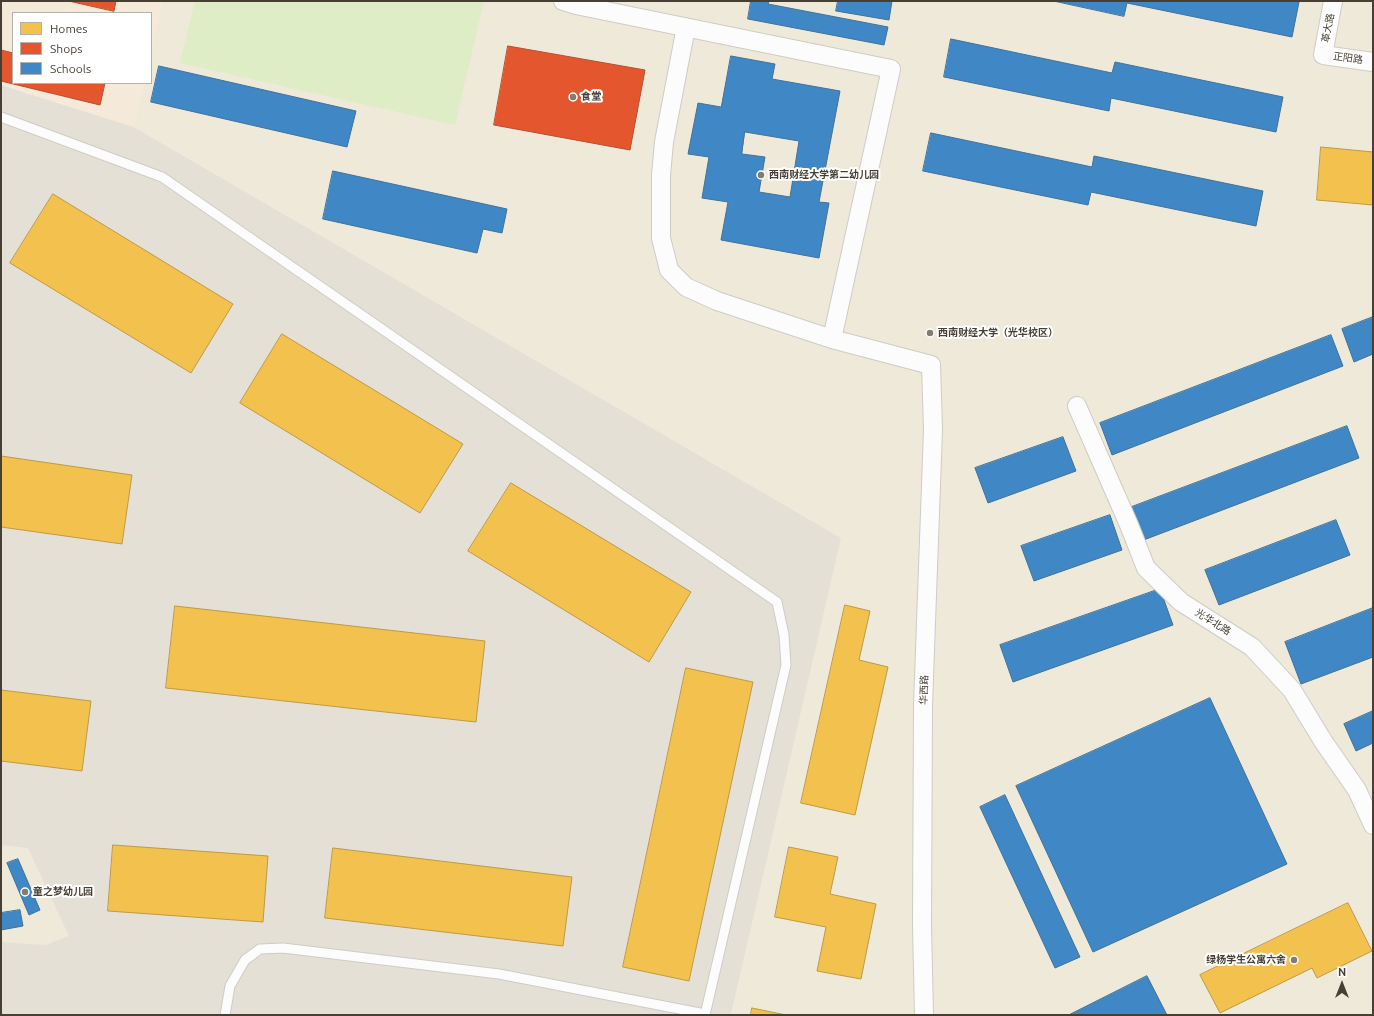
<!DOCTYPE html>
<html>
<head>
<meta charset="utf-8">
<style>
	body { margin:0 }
	#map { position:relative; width:1374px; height:1016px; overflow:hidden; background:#f0eee8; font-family:Ubuntu,sans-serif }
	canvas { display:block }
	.frame { position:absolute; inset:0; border:2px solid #473f34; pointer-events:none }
	.legend { position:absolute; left:12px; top:12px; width:140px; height:72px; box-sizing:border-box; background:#fff; border:1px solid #b5b2ae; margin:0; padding:5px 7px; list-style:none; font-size:12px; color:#473f34 }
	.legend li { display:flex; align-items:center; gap:8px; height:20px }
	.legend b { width:20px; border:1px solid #b5b2ae }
	.north { position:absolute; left:1322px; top:964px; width:40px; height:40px; -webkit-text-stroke:3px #fff; paint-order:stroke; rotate:0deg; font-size:11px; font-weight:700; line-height:16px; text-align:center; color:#473f34 }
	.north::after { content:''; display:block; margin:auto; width:14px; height:18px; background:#473f34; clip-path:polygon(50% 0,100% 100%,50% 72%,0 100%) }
</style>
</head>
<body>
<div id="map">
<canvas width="1374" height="1016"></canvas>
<div class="frame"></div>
<ul class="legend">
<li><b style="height:11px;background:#f2c14e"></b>Homes</li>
<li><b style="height:11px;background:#e4572e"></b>Shops</li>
<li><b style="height:11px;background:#3f88c5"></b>Schools</li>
</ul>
<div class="north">N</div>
</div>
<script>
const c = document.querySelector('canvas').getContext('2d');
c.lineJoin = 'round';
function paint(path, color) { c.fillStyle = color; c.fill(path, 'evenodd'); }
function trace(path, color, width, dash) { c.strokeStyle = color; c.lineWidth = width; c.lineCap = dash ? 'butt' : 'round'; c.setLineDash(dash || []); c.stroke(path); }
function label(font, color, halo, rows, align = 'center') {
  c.font = font + ' Ubuntu,"Noto Sans SC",sans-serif'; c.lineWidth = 4; c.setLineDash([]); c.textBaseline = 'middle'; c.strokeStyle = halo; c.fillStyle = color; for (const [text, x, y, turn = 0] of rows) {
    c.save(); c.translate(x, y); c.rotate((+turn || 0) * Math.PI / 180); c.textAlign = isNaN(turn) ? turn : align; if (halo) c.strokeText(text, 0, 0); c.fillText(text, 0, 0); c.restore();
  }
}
const residential = new Path2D(`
	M1 85 134 127 842 538 731 1015H1Z`);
const commercial = new Path2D(`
	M1 1H162L151 52V13H13V83H144L134 127 1 85Z`);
const education = new Path2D(`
	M162 1H1373V1015H731L841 538 134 127 144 83H151V52Z
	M1 845 28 848 69 936 45 945 1 942Z`);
const green = new Path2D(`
	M195 1H484L455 125 180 63Z`);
const homes = new Path2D(`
	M1321 147 1373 152V205L1317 200Z
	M53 194 233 304 191 373 10 263Z
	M282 334 463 444 420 513 240 403Z
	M1 456 132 475 122 544 1 527Z
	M511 483 691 592 649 662 468 551Z
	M845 605 870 611 859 660 888 667 855 815 801 803Z
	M175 606 485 641 476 722 166 688Z
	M686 668 753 682 689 981 623 967Z
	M1 690 91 701 82 771 1 761Z
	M113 845 268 856 263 922 108 911Z
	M789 847 838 857 830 894 876 904 861 979 817 971 826 927 775 917Z
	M333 848 572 877 563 946 325 918Z
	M1348 903 1372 951 1317 978 1312 968 1220 1013 1200 975Z
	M752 1008 786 1015H751Z`);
const shops = new Path2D(`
	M69 1H116L114 11Z
	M508 46 645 70 630 150 494 125Z
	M1 50 13 53V83H105L100 105 1 81Z`);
const schools = new Path2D(`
	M751 1H769L768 4 888 27 884 45 748 19Z
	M838 1H892L889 20 836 11Z
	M1054 1H1294L1299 2 1292 37 1127 3 1124 16Z
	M951 39 1112 73 1115 62 1283 97 1276 132 1111 98 1109 111 944 77Z
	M731 56 775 64 772 79 840 91 819 202 829 203 819 258 721 240 728 202 702 198 709 157 688 154 698 103 721 107ZM745 132 799 141 790 197 759 192 765 157 742 154Z
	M159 66 356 111 347 147 151 102Z
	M931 133 1092 167 1094 156 1263 191 1256 226 1091 192 1088 205 923 171Z
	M333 171 507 209 502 233 483 229 477 253 323 219Z
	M1373 317V354L1354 362 1342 329Z
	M1331 335 1343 366 1112 455 1100 423Z
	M1347 426 1359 458 1141 541 1129 508Z
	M1063 437 1076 471 988 503 975 468Z
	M1110 515 1122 550 1034 581 1021 546Z
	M1336 520 1350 555 1219 605 1205 570Z
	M1160 589 1173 625 1013 682 1000 645Z
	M1373 608V657L1301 684 1285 642Z
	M1210 698 1287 864 1093 952 1016 786Z
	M1373 711V743L1356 751 1344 724Z
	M1005 795 1080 957 1055 968 980 807Z
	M18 859 40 910 29 915 7 863Z
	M20 910 23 926 1 930V913Z
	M1147 976 1167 1015H1069Z`);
const lane = new Path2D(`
	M1 117 162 177 777 602 784 635 786 665 705 1015
	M225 1015 230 986 245 960 260 949 283 948 499 974 705 1014`);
const street = new Path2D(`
	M563 1 576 5 891 69 832 339 931 365 933 430 923 705 922 925 924 1015
	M1333 1 1323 55 1373 62
	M686 27 664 142 661 175V238L669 270 686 287 717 301 832 339
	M1077 406 1129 525 1146 568 1181 602 1252 647 1292 690 1323 741 1357 790 1373 825`);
const markers = [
	[573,97,4,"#827c73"],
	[761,175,4,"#827c73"],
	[930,333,4,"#827c73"],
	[25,892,4,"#827c73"],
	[1294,960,4,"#827c73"]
];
const streetNames = [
	["革大路",1328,28,-79],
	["正阳路",1348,58,8],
	["光华北路",1213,622,32],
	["华西路",924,690,-88]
];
const poiNames = [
	["食堂",581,97],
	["西南财经大学第二幼儿园",769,175],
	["西南财经大学（光华校区）",938,333],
	["童之梦幼儿园",33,892],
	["绿杨学生公寓六舍",1286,960,"right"]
];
paint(residential, '#e5e0d5');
paint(commercial, '#f5e9d9');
paint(education, '#efe9d9');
paint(green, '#deedc5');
paint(homes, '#f2c14e');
trace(homes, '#bf9a46', 1);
paint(shops, '#e4572e');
trace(shops, '#b55030', 1);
paint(schools, '#3f88c5');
trace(schools, '#41729a', 1);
trace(lane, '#ceccc6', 11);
trace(street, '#ceccc6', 20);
trace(lane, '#fdfcfc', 9);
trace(street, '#fdfcfc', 18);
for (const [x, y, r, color] of markers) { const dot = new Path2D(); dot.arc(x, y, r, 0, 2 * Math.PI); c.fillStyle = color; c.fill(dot); trace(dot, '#fff', 1.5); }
label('10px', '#473f34', '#fff', streetNames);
label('bold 10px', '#473f34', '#fff', poiNames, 'left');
</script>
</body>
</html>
